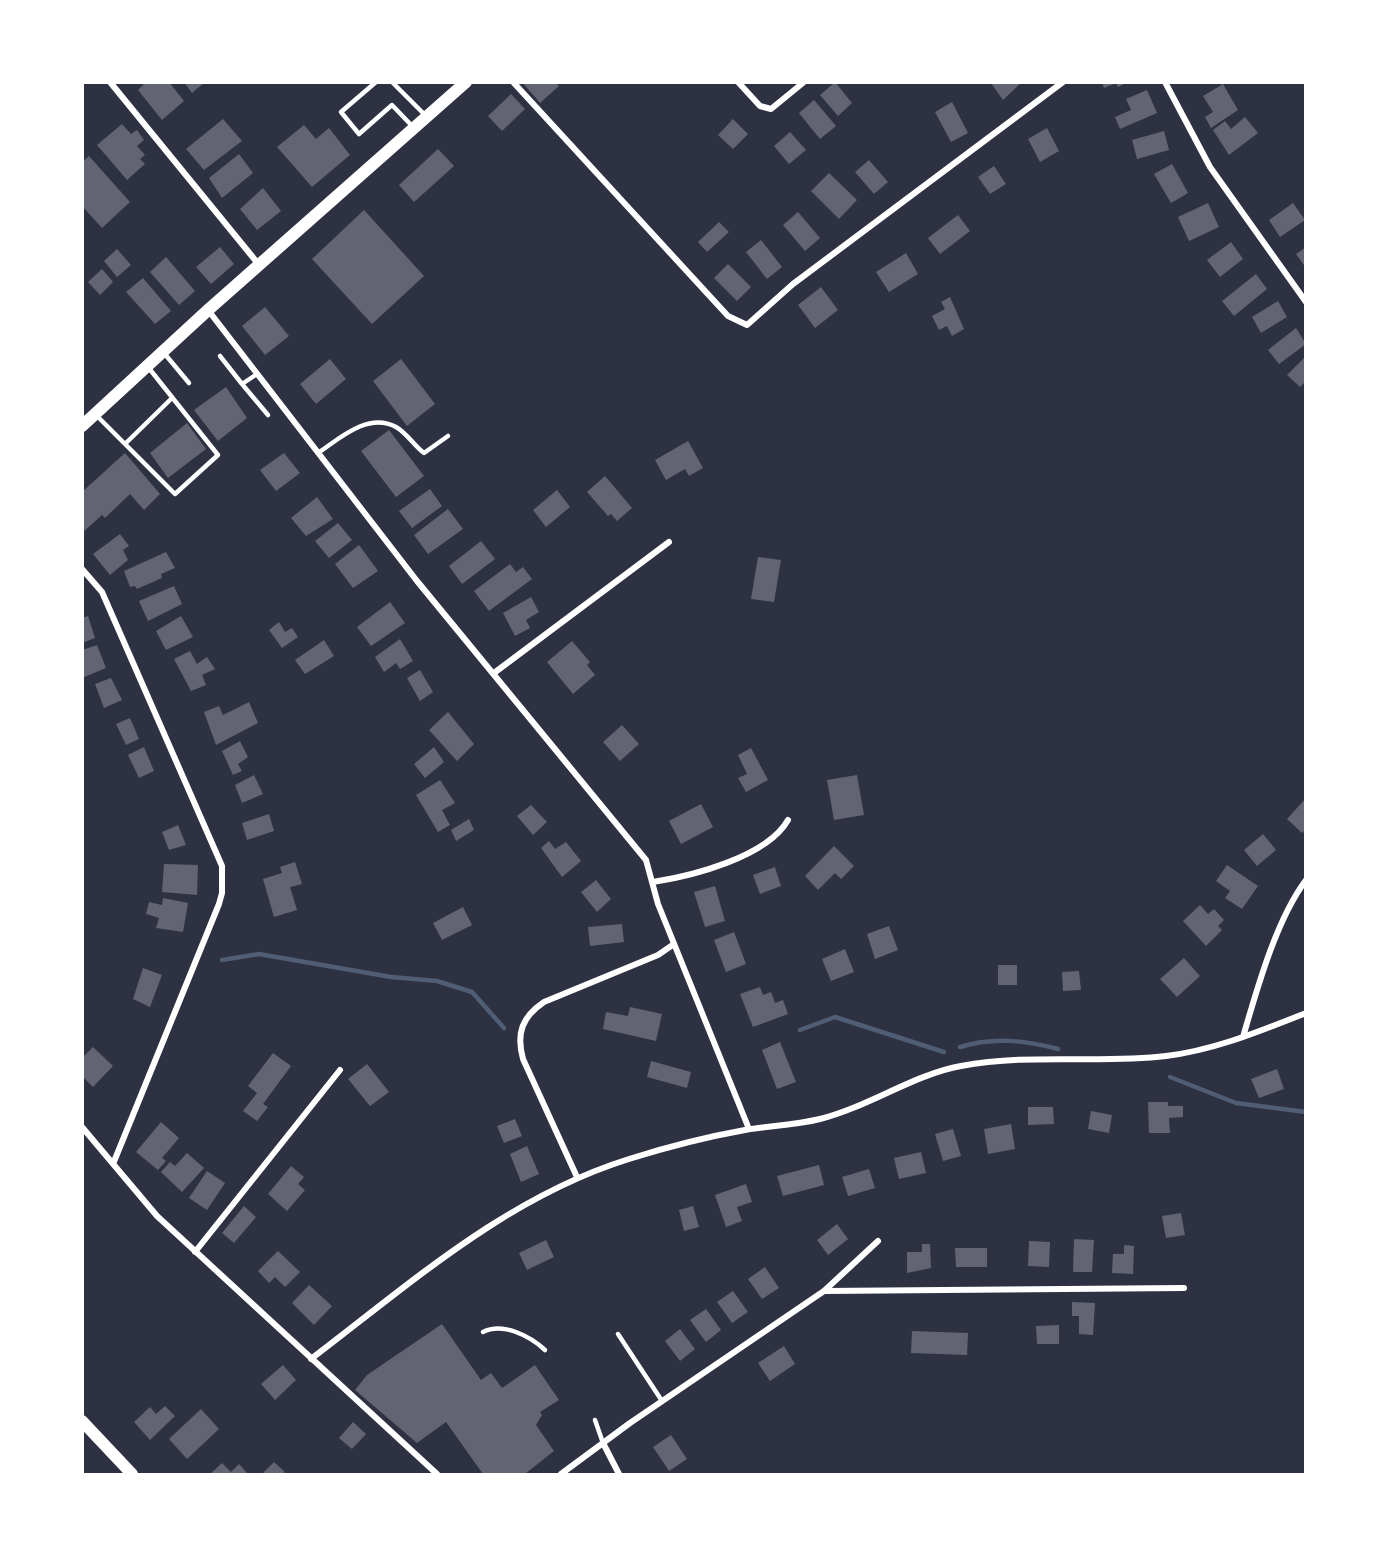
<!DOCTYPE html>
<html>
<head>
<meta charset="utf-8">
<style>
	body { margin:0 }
	#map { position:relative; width:1388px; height:1557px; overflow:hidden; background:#2d3142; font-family:"DM Sans",sans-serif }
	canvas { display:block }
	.frame { position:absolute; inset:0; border:84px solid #fff; pointer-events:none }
</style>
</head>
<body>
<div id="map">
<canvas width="1388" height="1557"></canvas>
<div class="frame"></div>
</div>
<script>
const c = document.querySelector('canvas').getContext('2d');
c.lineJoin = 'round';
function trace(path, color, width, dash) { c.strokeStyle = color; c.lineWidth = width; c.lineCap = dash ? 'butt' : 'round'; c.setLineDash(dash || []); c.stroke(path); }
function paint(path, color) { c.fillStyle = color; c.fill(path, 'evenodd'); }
const stream = new Path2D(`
	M222 960 259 954 391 977 437 981 472 992 504 1028
	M800 1030 835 1017 944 1052
	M960 1047C993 1037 1024 1040 1058 1049
	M1170 1077 1236 1103 1306 1112`);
const building = new Path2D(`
	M146 82H169L184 101 162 120 138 90Z
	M184 82H205L192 93Z
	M522 82H555L559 86 540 103Z
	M835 82 852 103 838 116 820 95Z
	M1022 82 1003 100 991 83 992 82Z
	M1102 82H1128L1118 87 1116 83 1104 88Z
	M1223 84 1238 110 1211 128 1205 117 1213 112 1203 96Z
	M1147 90 1157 113 1120 129 1115 117 1131 110 1126 99Z
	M511 94 525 109 502 131 488 116Z
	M814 100 836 126 820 139 799 113Z
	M952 102 968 133 951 142 935 112Z
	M1245 117 1258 133 1229 155 1213 130 1225 121 1231 129Z
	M223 119 242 141 204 170 186 149Z
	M733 119 748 134 733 149 718 135Z
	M122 124 131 134 137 130 144 140 137 146 145 155 140 159 145 164 127 180 97 145Z
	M304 125 316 139 329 128 350 155 312 187 277 147Z
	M1047 128 1059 151 1040 162 1028 139Z
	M1164 131 1169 150 1137 159 1132 140Z
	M790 132 806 150 789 164 774 146Z
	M438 149 454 166 414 202 399 185Z
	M239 154 253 173 222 198 209 178Z
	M89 156 130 202 102 228 82 206V162Z
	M869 160 888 182 874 194 855 172Z
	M1172 164 1188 193 1171 203 1154 174Z
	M994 166 1006 184 990 194 978 177Z
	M829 173 857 200 839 219 811 191Z
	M263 188 281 211 257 230 240 209Z
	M1208 203 1219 227 1189 241 1178 217Z
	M1293 203 1305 220 1280 237 1269 220Z
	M364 210 424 276 372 324 312 259Z
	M798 212 820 238 805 251 783 225Z
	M958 215 970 231 940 254 928 238Z
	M719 222 729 232 707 252 698 242Z
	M761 240 782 267 767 279 746 252Z
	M1231 242 1243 259 1220 277 1207 260Z
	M220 247 234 264 211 284 196 267Z
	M1306 247V268L1296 254Z
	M117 249 131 265 117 277 104 261Z
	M906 253 918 274 889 292 876 272Z
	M166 257 195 291 179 305 150 272Z
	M728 264 751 287 737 301 714 278Z
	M102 269 113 282 100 295 88 282Z
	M1256 274 1267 289 1234 316 1222 301Z
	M143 278 171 311 155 324 126 292Z
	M821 287 838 310 815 328 798 305Z
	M950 297 964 329 952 336 947 326 939 330 932 316 945 309 941 302Z
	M1278 301 1287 317 1261 333 1252 317Z
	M265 307 289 336 265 355 242 326Z
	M1296 328 1306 344 1279 364 1268 350Z
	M1306 356V381L1300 387 1287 375Z
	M330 359 346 379 316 404 300 384Z
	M401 359 435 404 407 426 373 381Z
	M226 387 247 418 218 441 194 410Z
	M187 423 206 449 168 478 150 453Z
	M389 430 424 476 396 497 361 451Z
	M688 441 703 468 689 476 685 469 666 480 655 460Z
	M125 453 160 494 144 510 130 494 105 518 102 515 82 533V492Z
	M284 453 300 473 276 491 260 470Z
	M605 476 632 508 617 521 611 514 608 516 587 492Z
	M430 489 442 506 412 528 399 511Z
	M557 490 570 507 546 527 533 510Z
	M317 497 333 519 306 536 291 518Z
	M448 509 463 529 428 554 414 535Z
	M338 523 352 540 329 558 315 541Z
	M120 534 129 546 123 550 128 560 110 575 93 554Z
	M481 541 495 559 462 584 449 566Z
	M359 545 378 571 353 588 335 564Z
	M166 552 175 568 161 574 162 578 137 589 135 586 130 587 124 571Z
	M758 557 781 560 774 602 751 599Z
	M510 564 516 572 523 567 532 579 489 611 474 591Z
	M174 586 182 604 148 621 139 601Z
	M531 597 539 612 526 620 530 628 515 636 503 613Z
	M390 602 405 623 371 646 357 627Z
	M88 616 95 638 82 643V618Z
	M181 616 193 637 166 650 156 631Z
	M279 622 285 632 292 628 298 637 282 648 269 630Z
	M400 639 413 661 400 669 396 663 384 672 375 657Z
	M324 640 334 656 305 674 295 660Z
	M572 641 590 662 587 665 595 675 573 694 547 662Z
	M97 645 106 668 82 678V650Z
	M190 651 197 664 207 657 215 669 202 675 206 685 191 691 174 659Z
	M420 670 433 692 420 701 407 678Z
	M111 678 122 700 104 708 95 684Z
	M249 702 258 723 216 745 204 712 219 706 223 715Z
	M448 712 474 744 457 761 429 730Z
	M130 718 139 739 126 745 116 724Z
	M622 725 639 744 620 761 603 742Z
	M240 741 248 757 238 764 242 771 233 775 222 751Z
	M144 747 154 771 139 778 128 755Z
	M434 747 444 762 425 778 414 764Z
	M751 748 768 780 746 792 738 778 747 774 738 755Z
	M254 775 263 794 242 803 235 785Z
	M857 775 864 815 834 820 827 780Z
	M440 780 455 803 442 810 450 825 438 832 416 795Z
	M1306 798V829L1302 833 1287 819Z
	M701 804 713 827 681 844 669 821Z
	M531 805 547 822 533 835 517 816Z
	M269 814 274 831 247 840 242 823Z
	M469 819 474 830 456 841 451 830Z
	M178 825 186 845 169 850 162 832Z
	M1263 834 1276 850 1257 866 1244 850Z
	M549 841 555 849 566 842 581 861 562 877 541 848Z
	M834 846 854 866 841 879 835 873 818 890 805 876Z
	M295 862 302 884 290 887 297 910 274 917 263 879 282 873 280 867Z
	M164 864 198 865 197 895 162 892Z
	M1227 865 1258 886 1242 909 1225 898 1230 891 1216 881Z
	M775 867 781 886 760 894 753 875Z
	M596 880 611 899 597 912 581 892Z
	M715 886 725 921 705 927 694 892Z
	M163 898 188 903 183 932 156 928 159 918 146 914 149 902 162 905Z
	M1200 905 1208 914 1214 909 1224 920 1218 926 1222 930 1206 946 1183 921Z
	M463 907 472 925 442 940 433 923Z
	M622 924 624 942 590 946 588 927Z
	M889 926 898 950 875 959 867 934Z
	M734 932 746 964 726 972 714 940Z
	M845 949 854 972 831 981 822 959Z
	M1184 958 1200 976 1177 997 1160 979Z
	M998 965H1017V985H998Z
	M143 968 162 975 150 1007 133 999Z
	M1079 971 1081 990 1063 991 1062 972Z
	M760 987 763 995 771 992 775 1003 783 1000 788 1014 753 1027 740 994Z
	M630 1007 662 1014 656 1041 603 1029 606 1012 628 1016Z
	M780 1042 796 1082 777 1089 762 1050Z
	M93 1047 113 1066 93 1087 82 1076V1058Z
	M273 1053 291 1066 263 1104 268 1107 257 1121 243 1111 257 1093 248 1086Z
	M651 1061 691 1072 687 1088 647 1077Z
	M367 1064 389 1092 370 1106 348 1079Z
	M1277 1069 1284 1089 1259 1098 1251 1079Z
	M1148 1102H1168V1106H1183V1117L1169 1118 1170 1133H1149Z
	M1028 1107H1053L1054 1124 1028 1125Z
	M1091 1111 1112 1115 1109 1133 1088 1129Z
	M515 1119 522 1136 504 1143 497 1126Z
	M161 1122 179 1138 162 1158 166 1161 158 1170 136 1152Z
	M1011 1124 1015 1149 988 1154 984 1129Z
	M953 1129 961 1156 943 1161 935 1134Z
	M527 1146 539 1174 521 1182 510 1154Z
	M921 1152 926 1173 899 1179 894 1158Z
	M187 1153 204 1168 182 1192 161 1172 170 1162 175 1166Z
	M819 1165 824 1185 783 1196 777 1176Z
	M291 1166 304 1177 298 1184 305 1190 287 1211 268 1194Z
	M869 1169 875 1188 848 1196 842 1177Z
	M207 1171 225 1183 207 1210 189 1198Z
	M746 1184 752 1202 737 1207 742 1221 726 1227 715 1195Z
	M244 1206 256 1217 234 1243 222 1233Z
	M693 1206 699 1227 684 1231 679 1210Z
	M1181 1213 1185 1235 1166 1238 1162 1216Z
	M837 1224 848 1239 828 1255 817 1240Z
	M1074 1239 1094 1240 1092 1272H1073Z
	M546 1240 554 1257 527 1270 519 1253Z
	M1029 1241 1050 1242 1049 1267 1028 1266Z
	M922 1244H930L931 1268 907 1273V1252H922Z
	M1124 1245 1134 1246 1133 1274 1112 1273 1113 1254H1124Z
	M955 1248H987V1267H956Z
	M278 1251 300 1272 285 1287 275 1277 269 1283 258 1271Z
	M765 1267 779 1288 762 1299 748 1279Z
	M309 1285 332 1306 314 1325 292 1303Z
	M733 1291 748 1312 732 1323 717 1302Z
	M1072 1302 1095 1303 1093 1335 1079 1334V1316H1072Z
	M706 1309 721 1330 706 1342 690 1320Z
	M442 1324 481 1380 491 1373 502 1388 535 1365 559 1400 540 1412 542 1415 536 1425 554 1451 525 1474H483L446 1422 417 1443 355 1390 367 1375Z
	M1059 1325V1344H1037L1036 1326Z
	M680 1329 695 1349 680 1361 665 1341Z
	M912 1331 968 1333 967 1355 911 1353Z
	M784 1346 795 1364 770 1381 758 1363Z
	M283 1365 296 1380 275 1400 261 1384Z
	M165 1406 175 1416 150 1440 134 1422 150 1407 156 1414Z
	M201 1409 219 1429 187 1459 169 1439Z
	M353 1422 366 1434 352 1449 339 1438Z
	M671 1435 687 1459 669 1471 653 1447Z
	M274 1462 285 1472 283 1474H262Z
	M222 1463 231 1472 239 1464 248 1474H210Z`);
const service = new Path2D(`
	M376 82 341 112 359 134 392 105 414 128
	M392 82 425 115
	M164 353 189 383
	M220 356 242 384 257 374
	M242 384 268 415
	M95 414 175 494 218 455 148 367
	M125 444 172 398
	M318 453C340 438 368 412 396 427 407 433 414 446 424 453L448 436
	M483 1332C503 1322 530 1336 545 1350
	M618 1334 662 1401
	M595 1420 603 1443`);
const minor = new Path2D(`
	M110 82 260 266
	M513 82 728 316 747 325 793 284 1063 82
	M738 82 760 106 771 109 804 82
	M1165 82 1210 167 1306 302
	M208 310 417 581 646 860 658 904 749 1129
	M82 569 102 592 222 866V893L219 904 113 1164
	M494 673 669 542
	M653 882C692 876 767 857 788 820
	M1243 1037C1257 989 1276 920 1306 880
	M82 1127 157 1216 437 1474
	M577 1177 523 1059C516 1033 522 1017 544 1002L658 955 674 944
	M195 1252 340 1070
	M824 1291 1184 1288
	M311 1359C411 1283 507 1197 629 1159 667 1147 706 1137 745 1130 770 1126 795 1125 820 1119 868 1107 915 1074 961 1066 1030 1053 1098 1064 1166 1056 1215 1050 1260 1031 1306 1013
	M603 1443 619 1474
	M561 1474 630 1423 824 1291 878 1241`);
const secondary = new Path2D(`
	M82 426 208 310 466 82
	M82 1421 132 1474`);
trace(stream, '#4f5d75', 4.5);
paint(building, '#626471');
trace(service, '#fff', 4.5);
trace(minor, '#fff', 6);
trace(secondary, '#fff', 12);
</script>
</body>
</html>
